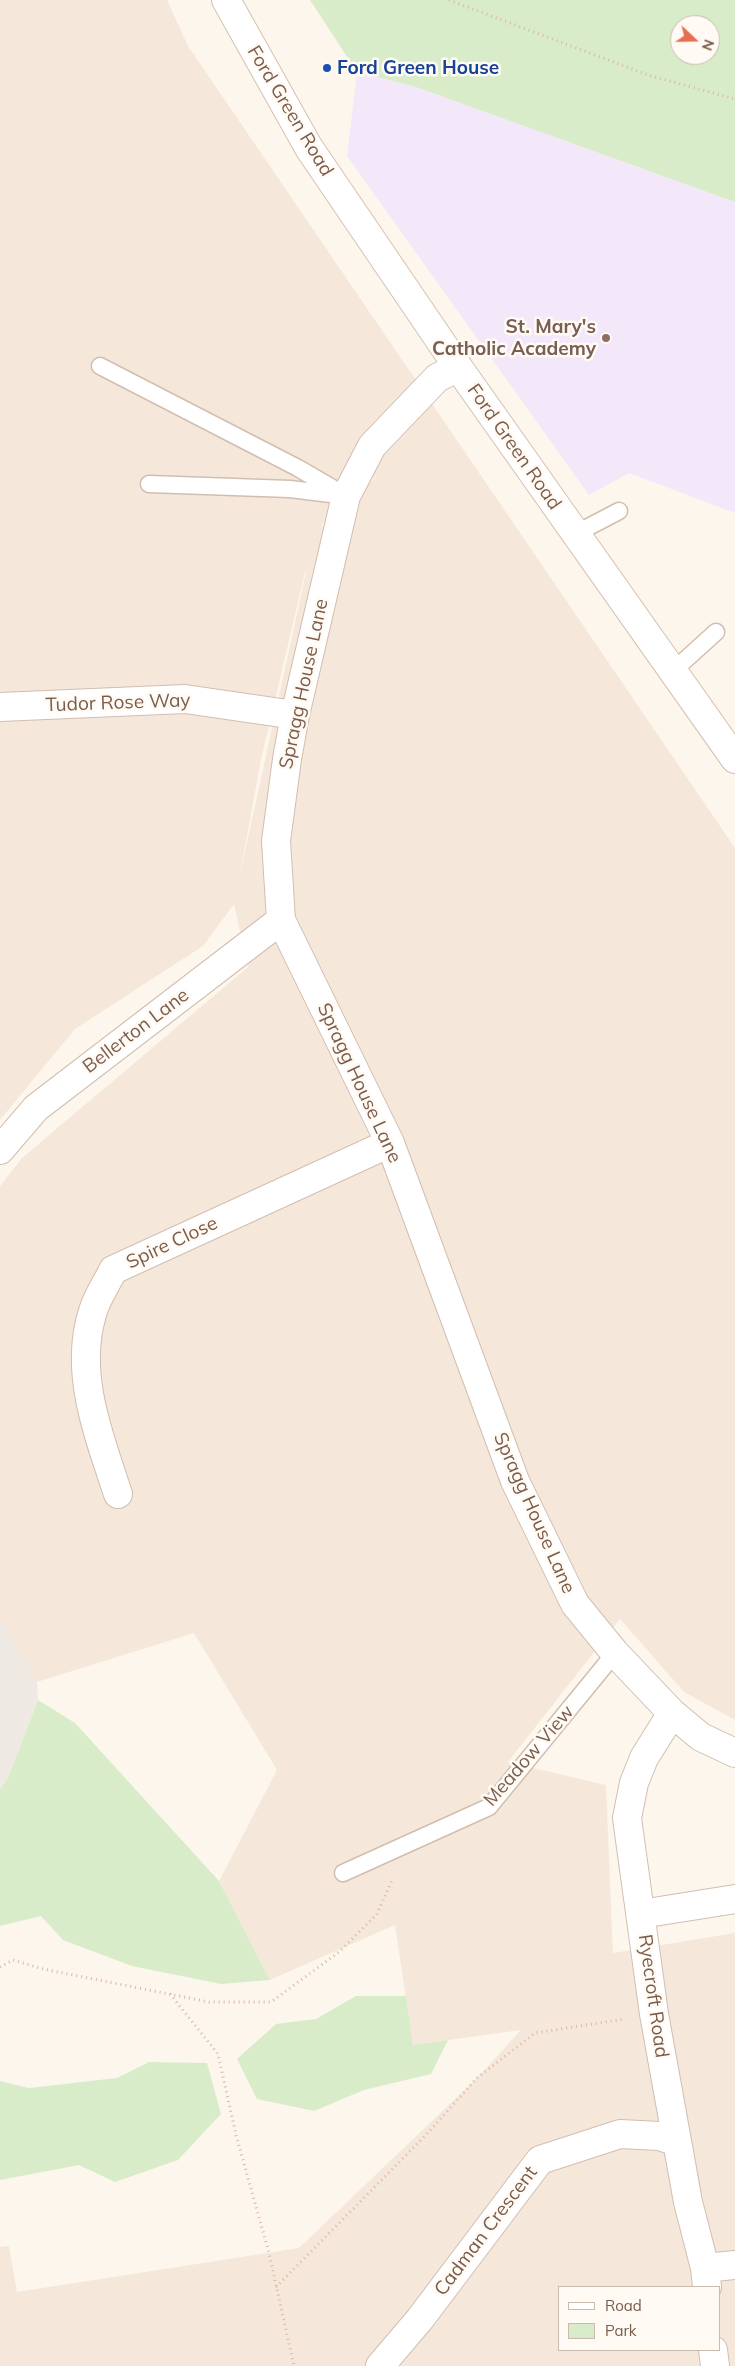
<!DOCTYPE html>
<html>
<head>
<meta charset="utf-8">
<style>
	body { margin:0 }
	#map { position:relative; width:735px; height:2366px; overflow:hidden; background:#fdf6ec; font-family:Mulish,sans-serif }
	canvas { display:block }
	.legend { position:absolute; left:558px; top:2286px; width:162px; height:65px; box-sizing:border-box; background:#fffaf3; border:1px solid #cabbb1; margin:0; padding:6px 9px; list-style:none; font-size:15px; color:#7a5c4d }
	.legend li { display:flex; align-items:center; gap:10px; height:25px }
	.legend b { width:25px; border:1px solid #cabbb1 }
	.north { position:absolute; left:670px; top:15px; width:50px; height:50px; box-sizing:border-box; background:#fffaf3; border:1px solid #cabbb1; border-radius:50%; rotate:111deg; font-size:14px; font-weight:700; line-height:20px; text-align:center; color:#7a5c4d }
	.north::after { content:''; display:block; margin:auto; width:18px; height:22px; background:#e76f51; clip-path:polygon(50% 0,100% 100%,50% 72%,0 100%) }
</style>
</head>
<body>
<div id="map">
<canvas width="735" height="2366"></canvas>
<ul class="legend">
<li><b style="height:6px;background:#fff"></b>Road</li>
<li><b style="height:14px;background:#d8ecc9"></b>Park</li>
</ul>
<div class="north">N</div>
</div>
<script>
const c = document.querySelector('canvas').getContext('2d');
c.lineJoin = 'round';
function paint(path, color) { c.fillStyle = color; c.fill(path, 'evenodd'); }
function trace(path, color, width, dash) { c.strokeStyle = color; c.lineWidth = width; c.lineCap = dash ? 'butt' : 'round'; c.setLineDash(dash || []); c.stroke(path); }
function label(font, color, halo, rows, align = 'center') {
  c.font = font + ' Mulish,sans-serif'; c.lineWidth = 5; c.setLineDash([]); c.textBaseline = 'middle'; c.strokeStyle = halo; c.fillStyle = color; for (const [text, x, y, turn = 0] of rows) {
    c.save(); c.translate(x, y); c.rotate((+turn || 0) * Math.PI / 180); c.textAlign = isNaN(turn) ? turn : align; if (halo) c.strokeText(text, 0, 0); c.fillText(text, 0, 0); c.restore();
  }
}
const residential = new Path2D(`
	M0 0H167L188 46 735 848V1720L684 1692 620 1619 508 1762 606 1785 613 1953 735 1933V2366H0V2247L9 2246 17 2292 299 2248 477 2078 521 2030 413 2045 395 1925 270 1980 219 1881 277 1770 194 1633 37 1682 0 1620V1186L22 1158 248 967 234 904 203 946 75 1029 0 1120ZM378 475 318 530 346 496ZM305 572H306L239 879 261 760ZM559 2287H719V2350H559Z`);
const industrial = new Path2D(`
	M0 1620 37 1682 38 1700 8 1778 0 1789Z`);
const education = new Path2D(`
	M357 72 413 86 735 202V513L629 473 589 495 347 156Z`);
const green = new Path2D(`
	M310 0H735V202L413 86 357 72ZM680 25H710V55H680Z
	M38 1700 75 1723 219 1881 270 1980 221 1984 132 1966 63 1940 41 1916 0 1926V1789L8 1778Z
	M356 1996H406L413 2045 448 2040 431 2074 364 2090 314 2111 257 2099 237 2059 276 2024 316 2019Z
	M149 2062 207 2063 221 2114 178 2160 115 2182 79 2165 0 2180V2081L29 2088 117 2078Z`);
const path = new Path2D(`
	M449 0 648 75 735 99
	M0 1967 13 1960 43 1969 209 2002H271L339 1952 377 1914 393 1878
	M170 1994 218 2054 236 2135 269 2253 294 2366
	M276 2287 425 2136 477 2078 535 2033 624 2019`);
const lane = new Path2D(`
	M100 366 298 468 346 496
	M149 484 290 489 339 495
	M575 534 619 511
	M673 671 716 632
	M343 1873 489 1807 615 1653`);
const street = new Path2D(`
	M458 367 437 378 372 446 346 496 295 715 287 759 276 841 281 920 390 1143 515 1481 575 1604 615 1653 672 1713 701 1737 735 1753
	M0 707 185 699 295 715
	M0 1150 36 1108 281 920
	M118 1494C99 1436 73 1372 93 1311 97 1297 107 1283 113 1270L390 1143
	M672 1713 644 1758 634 1783 627 1818 654 2014 688 2202 705 2268 707 2287
	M641 1914 735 1899
	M705 2268 735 2265
	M713 2350 715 2366
	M380 2366 420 2319 540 2160 620 2134 660 2136 677 2142`);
const secondary = new Path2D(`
	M226 0 309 148 458 367 735 759`);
const markers = [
	[327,68,5,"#1a4fb4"],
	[606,338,5,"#8d6e63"]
];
const transitNames = [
	["Ford Green House",337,68]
];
const streetNames = [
	["Ford Green Road",290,111,59],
	["Ford Green Road",514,447,55],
	["Spragg House Lane",304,684,-78],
	["Tudor Rose Way",118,703,-2],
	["Bellerton Lane",136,1031,-37],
	["Spragg House Lane",359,1083,65],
	["Spire Close",172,1243,-25],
	["Spragg House Lane",534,1513,66],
	["Meadow View",529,1756,-49],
	["Ryecroft Road",653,1996,82],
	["Cadman Crescent",486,2231,-53]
];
const educationNames = [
	["St. Mary's",596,327],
	["Catholic Academy",596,349]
];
paint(residential, '#f5e8da');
paint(industrial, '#efe9e4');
paint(education, '#f3e8fa');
paint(green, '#d8ecc9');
trace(lane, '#d1beb0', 19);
trace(street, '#d1beb0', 30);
trace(secondary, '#d6c0b0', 30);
trace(path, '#d9b8a5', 3, [1, 4]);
trace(lane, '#fff', 16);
trace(street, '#fff', 28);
trace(secondary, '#fff', 28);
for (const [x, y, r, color] of markers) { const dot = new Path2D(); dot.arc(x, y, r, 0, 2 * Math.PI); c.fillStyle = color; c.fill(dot); trace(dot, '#fffaf3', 2); }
label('bold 19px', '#164399', '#fffaf3', transitNames, 'left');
label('19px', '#7a5c4d', '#fffaf3', streetNames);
label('bold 19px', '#785e54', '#fffaf3', educationNames, 'right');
</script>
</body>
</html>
